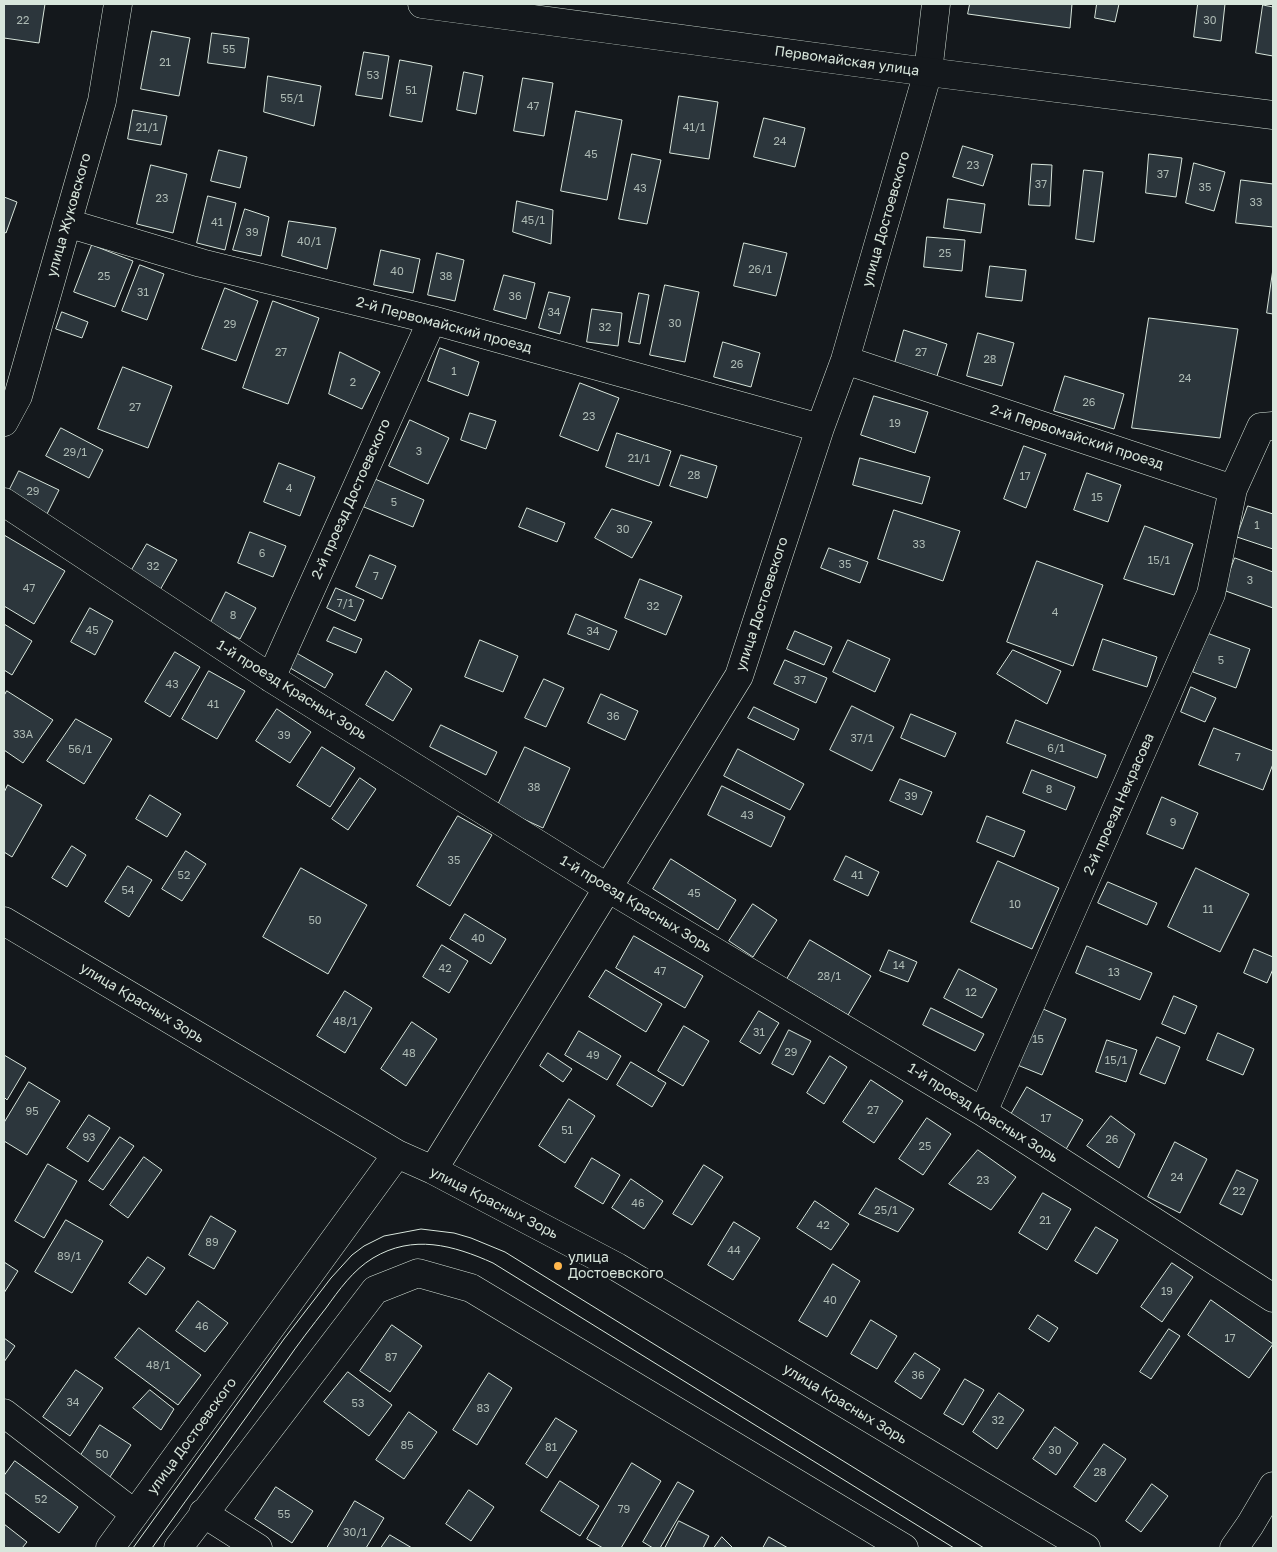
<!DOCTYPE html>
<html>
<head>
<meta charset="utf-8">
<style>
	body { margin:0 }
	#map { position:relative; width:1277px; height:1552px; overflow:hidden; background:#14181c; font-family:"Golos Text",sans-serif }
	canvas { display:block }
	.frame { position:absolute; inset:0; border:5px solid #d8e6dc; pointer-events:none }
</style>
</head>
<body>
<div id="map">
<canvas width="1277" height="1552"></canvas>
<div class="frame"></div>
</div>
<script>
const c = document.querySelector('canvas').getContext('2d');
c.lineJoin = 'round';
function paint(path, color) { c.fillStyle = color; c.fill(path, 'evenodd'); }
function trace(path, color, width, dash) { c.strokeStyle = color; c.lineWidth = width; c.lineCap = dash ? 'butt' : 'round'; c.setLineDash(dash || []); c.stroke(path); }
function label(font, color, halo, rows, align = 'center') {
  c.font = font + ' "Golos Text",sans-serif'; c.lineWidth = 4; c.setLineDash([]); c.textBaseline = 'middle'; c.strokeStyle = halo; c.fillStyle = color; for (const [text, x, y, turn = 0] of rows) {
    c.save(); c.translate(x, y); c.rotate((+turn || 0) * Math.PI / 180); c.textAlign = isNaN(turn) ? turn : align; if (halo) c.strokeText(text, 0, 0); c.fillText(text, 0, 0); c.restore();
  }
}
const building = new Path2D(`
	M4 4H45L39 43 4 38Z
	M970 4H1072L1070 28 968 14Z
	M1097 4H1119L1115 22 1095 18Z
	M1198 4H1225L1221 41 1194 37Z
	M1263 5 1273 7V56L1256 53Z
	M152 31 190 38 179 96 141 89Z
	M212 33 249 38 245 68 208 63Z
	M364 52 389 56 382 99 356 95Z
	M400 60 432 66 422 122 390 116Z
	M464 72 483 76 476 114 457 110Z
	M268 76 321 86 314 126 264 112Z
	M523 78 553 83 544 136 514 131Z
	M679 96 718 102 709 159 670 153Z
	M133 110 167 116 161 145 128 139Z
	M576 111 622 120 607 200 561 191Z
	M764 118 805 128 795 167 754 157Z
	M963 146 993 155 983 186 953 177Z
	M219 150 247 157 240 188 211 181Z
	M632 154 661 160 647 224 619 219Z
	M1149 154 1182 158 1176 197 1146 193Z
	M1194 163 1225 172 1214 211 1186 203Z
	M1032 164 1052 165 1050 206 1029 205Z
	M151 165 187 174 173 233 137 224Z
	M1084 170 1103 172 1094 242 1076 239Z
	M1241 180 1273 184V227L1236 223Z
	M208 196 236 203 225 250 197 243Z
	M4 197 17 202 6 233 4 232Z
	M948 199 985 204 981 233 944 228Z
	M517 201 553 210 551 244 513 232Z
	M245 209 269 217 261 256 233 250Z
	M289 221 336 228 327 269 282 256Z
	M927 237 965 240 962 271 924 267Z
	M744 243 787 253 776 296 734 286Z
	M92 245 133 261 115 307 74 292Z
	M381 250 420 259 413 293 374 285Z
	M437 253 464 260 455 301 428 295Z
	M140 265 164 274 147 320 122 311Z
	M990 266 1026 270 1022 301 986 297Z
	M1273 269V314L1267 313Z
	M504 275 535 283 526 319 494 310Z
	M665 285 699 292 685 362 650 355Z
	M225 288 258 301 236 361 202 349Z
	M549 292 570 297 560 334 539 328Z
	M639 293 649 295 640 344 629 342Z
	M273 301 319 318 288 404 243 388Z
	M592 309 622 313 618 346 587 342Z
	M62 312 88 322 82 338 56 329Z
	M1149 318 1238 329 1220 438 1132 428Z
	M904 330 947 344 937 376 895 363Z
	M978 333 1014 343 1002 386 967 376Z
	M723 342 760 353 751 387 714 377Z
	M440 348 479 362 468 396 428 381Z
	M340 352 380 372 362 409 329 394Z
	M123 367 172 386 148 448 98 429Z
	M1065 376 1124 394 1114 429 1054 411Z
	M580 383 619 398 598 451 560 436Z
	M874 396 928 412 915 453 861 435Z
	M470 413 496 421 486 449 461 440Z
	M410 420 449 438 428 484 389 466Z
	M61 428 103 450 89 478 46 456Z
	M617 433 671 451 659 486 606 467Z
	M1024 446 1046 454 1026 508 1004 499Z
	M681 455 717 466 707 498 670 486Z
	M860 458 930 477 922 504 853 485Z
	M279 463 315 477 300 516 264 502Z
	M19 471 59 490 47 514 7 495Z
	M1087 473 1121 485 1108 522 1074 510Z
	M375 479 424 500 413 527 364 507Z
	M1248 506 1273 514V549L1237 537Z
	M527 508 565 523 557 542 519 527Z
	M612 509 652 522 632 558 595 538Z
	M894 510 960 531 943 581 878 559Z
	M1145 526 1193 544 1174 595 1124 579Z
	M250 532 286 546 273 577 238 563Z
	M4 535 65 571 34 624 4 606Z
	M147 544 177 560 160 590 130 573Z
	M829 548 868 562 860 583 821 568Z
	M370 555 396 566 382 599 356 587Z
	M1235 558 1273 572V608L1223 590Z
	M1037 561 1103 585 1073 666 1007 642Z
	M640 579 682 596 666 635 625 618Z
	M336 588 364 600 355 621 327 608Z
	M226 592 256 608 240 639 210 624Z
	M90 608 113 621 95 655 71 642Z
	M576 614 617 631 609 650 568 634Z
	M4 624 32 641 12 675 4 670Z
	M334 627 362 639 356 653 327 641Z
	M795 631 832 647 824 665 787 649Z
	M1207 633 1250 649 1236 688 1193 672Z
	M1103 639 1157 657 1147 687 1093 670Z
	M480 640 518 656 503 692 465 677Z
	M848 640 890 659 875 692 833 672Z
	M1013 650 1061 671 1047 704 997 674Z
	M293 651 333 674 325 688 285 665Z
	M175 652 200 667 170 717 145 702Z
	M785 660 827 678 816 703 774 684Z
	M209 671 245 691 217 739 182 719Z
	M386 671 412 689 393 721 366 705Z
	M544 679 564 688 546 727 525 718Z
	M1191 687 1216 698 1205 722 1181 712Z
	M7 691 53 720 23 763 4 750V696Z
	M601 694 638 711 625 740 588 723Z
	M852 706 894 727 872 771 830 750Z
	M754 707 799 729 794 740 748 718Z
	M277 709 311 732 290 763 256 741Z
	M911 714 956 733 945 757 901 738Z
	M76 719 112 739 84 784 47 761Z
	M1016 720 1106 755 1097 778 1007 743Z
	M441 725 497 752 486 775 430 747Z
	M1214 728 1273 751V764L1263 790 1199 765Z
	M322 747 355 768 330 807 297 786Z
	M525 747 570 768 543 828 497 807Z
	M738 749 804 784 790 810 724 776Z
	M1032 770 1075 787 1066 810 1023 793Z
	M360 778 376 789 348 830 332 819Z
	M900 779 932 792 922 815 890 801Z
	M8 785 42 805 12 857 4 852V793Z
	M722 786 785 817 771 847 708 815Z
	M150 795 181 814 167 837 136 819Z
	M1162 797 1198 813 1183 849 1147 834Z
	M458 816 492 835 450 906 417 886Z
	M987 816 1025 831 1014 857 977 842Z
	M72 846 86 855 67 887 52 878Z
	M186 851 206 864 182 901 162 889Z
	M846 856 879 872 868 896 834 880Z
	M671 859 736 900 718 930 653 889Z
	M998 861 1059 888 1032 949 971 922Z
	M128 866 152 880 129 917 105 902Z
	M301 868 367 905 328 974 263 937Z
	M1196 868 1249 894 1220 952 1168 927Z
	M1108 882 1157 903 1147 925 1098 903Z
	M753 904 777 920 753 957 729 941Z
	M465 914 506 939 491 964 450 939Z
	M634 936 703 976 685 1008 616 968Z
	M810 940 871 976 848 1015 787 979Z
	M442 945 468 961 449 993 423 977Z
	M1087 946 1152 973 1140 1000 1076 973Z
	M1254 949 1273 957V969L1267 983 1244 973Z
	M889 950 917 962 908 982 880 971Z
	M959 969 997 989 982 1018 944 998Z
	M606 970 662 1004 646 1032 589 997Z
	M345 991 372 1008 345 1053 317 1036Z
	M1174 996 1197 1006 1185 1034 1162 1024Z
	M1034 1005 1066 1019 1042 1075 1010 1062Z
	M931 1008 984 1034 975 1051 923 1025Z
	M759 1011 779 1023 760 1054 740 1042Z
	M412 1022 437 1039 406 1086 381 1069Z
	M684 1026 709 1041 683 1086 658 1071Z
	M789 1030 811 1041 793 1075 772 1064Z
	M579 1031 621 1056 607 1080 565 1055Z
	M1218 1033 1254 1049 1243 1075 1207 1060Z
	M1157 1037 1180 1047 1165 1084 1140 1074Z
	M1107 1040 1137 1050 1126 1082 1096 1072Z
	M548 1053 572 1069 563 1082 540 1066Z
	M4 1055 26 1068 7 1100 4 1097Z
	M830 1056 847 1067 824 1104 807 1093Z
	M631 1062 666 1083 652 1107 617 1085Z
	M871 1080 903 1101 874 1143 843 1122Z
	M29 1082 60 1101 27 1155 4 1141V1123Z
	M1027 1087 1083 1120 1065 1151 1009 1118Z
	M569 1099 595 1116 565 1163 539 1146Z
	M89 1115 110 1128 88 1162 67 1148Z
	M1111 1116 1135 1134 1119 1168 1087 1146Z
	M927 1118 951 1134 923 1175 899 1159Z
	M120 1137 134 1146 103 1190 89 1181Z
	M1175 1142 1207 1159 1180 1213 1148 1197Z
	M978 1150 1016 1177 991 1210 949 1184Z
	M144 1157 162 1170 128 1218 110 1205Z
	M592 1158 620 1175 603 1204 575 1187Z
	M48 1164 77 1181 44 1238 15 1221Z
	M704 1165 723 1177 692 1225 673 1214Z
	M1237 1170 1258 1180 1242 1215 1220 1204Z
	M631 1179 663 1201 644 1229 612 1208Z
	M876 1188 914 1209 898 1232 859 1214Z
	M1043 1193 1071 1209 1047 1250 1019 1233Z
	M815 1201 849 1224 831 1250 797 1228Z
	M211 1216 236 1231 214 1269 189 1255Z
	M66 1220 103 1241 72 1293 35 1272Z
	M734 1222 760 1238 733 1280 708 1265Z
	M1096 1227 1118 1240 1097 1274 1075 1261Z
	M148 1257 165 1268 146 1295 129 1283Z
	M4 1262 18 1271 4 1293Z
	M1172 1263 1193 1277 1162 1322 1141 1307Z
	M833 1264 860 1281 827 1337 799 1321Z
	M1211 1300 1273 1344 1249 1378 1188 1335Z
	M198 1301 228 1323 205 1352 176 1331Z
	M1038 1315 1058 1328 1049 1342 1029 1329Z
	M871 1320 897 1336 877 1369 851 1354Z
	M392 1325 422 1346 390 1392 360 1371Z
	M139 1328 201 1375 178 1405 115 1358Z
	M1169 1329 1180 1336 1151 1379 1140 1372Z
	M4 1338 15 1346 4 1362Z
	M915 1353 940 1369 921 1399 895 1382Z
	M76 1370 103 1388 70 1436 43 1417Z
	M348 1372 392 1405 369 1436 324 1402Z
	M489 1373 512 1388 477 1445 453 1430Z
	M965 1379 984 1390 963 1425 944 1414Z
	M150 1390 174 1409 161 1430 133 1408Z
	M999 1393 1024 1410 997 1449 973 1432Z
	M409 1412 437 1432 404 1479 376 1460Z
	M556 1418 577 1431 547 1478 526 1464Z
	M100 1425 131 1445 104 1486 74 1466Z
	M1055 1427 1078 1443 1056 1475 1033 1459Z
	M1104 1444 1126 1459 1096 1502 1074 1487Z
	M15 1461 78 1507 59 1533 4 1492V1476Z
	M632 1463 661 1481 621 1548H603L587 1539Z
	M560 1481 599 1506 580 1536 541 1511Z
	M678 1482 694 1491 660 1548H653L643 1542Z
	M1152 1484 1168 1496 1141 1532 1126 1521Z
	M276 1487 313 1511 292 1543 255 1519Z
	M469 1490 494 1507 471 1541 446 1524Z
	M355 1501 384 1518 366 1548H327Z
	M679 1521 709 1536 703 1548H665Z
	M4 1524 27 1542 22 1548H4Z
	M390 1535 412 1548H381Z
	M722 1537 733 1548H714Z
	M769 1537 788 1548H763Z`);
const street = new Path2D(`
	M67 223 201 263 432 320 820 428
	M845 360 1233 489 1261 427 1273 426
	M4 422 18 396 102 101 118 4
	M4 502 271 678 608 888 983 1112 1273 1298
	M271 678 432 320
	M4 921 397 1154 433 1170 617 1267 1086 1548
	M983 1112 1211 594 1233 489
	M433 1170 739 676 820 428 845 360 928 72 936 4
	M4 1413 135 1514
	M203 1513 258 1548
	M110 1548 397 1154
	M178 1548 375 1290 418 1273 471 1288 904 1548
	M1234 1548 1250 1525 1273 1486`);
const secondary = new Path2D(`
	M422 4 928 72 1273 115`);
const tram = new Path2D(`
	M133 1548 284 1339 331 1278 352 1255 364 1246 384 1236 421 1229 454 1233 471 1238 505 1252 984 1548
	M152 1548C196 1486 241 1425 285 1363 298 1344 312 1326 326 1308 339 1290 353 1270 373 1258 413 1234 453 1245 493 1263L954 1548`);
const markers = [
	[558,1266,5,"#ffb74d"]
];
const numberNames = [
	["22",23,21],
	["30",1210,21],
	["55",229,50],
	["21",165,63],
	["53",373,76],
	["51",411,91],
	["55/1",292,99],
	["47",533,107],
	["21/1",147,128],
	["41/1",694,128],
	["24",780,142],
	["45",591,155],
	["23",973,166],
	["37",1163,175],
	["37",1041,185],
	["35",1205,188],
	["43",640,189],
	["23",162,199],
	["33",1256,203],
	["45/1",533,221],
	["41",217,223],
	["39",252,233],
	["40/1",309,242],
	["25",945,254],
	["26/1",760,270],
	["40",397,272],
	["25",104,277],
	["38",446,277],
	["31",143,293],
	["36",515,297],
	["34",554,313],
	["30",675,324],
	["29",230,325],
	["32",605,328],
	["27",281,353],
	["27",921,353],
	["28",990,360],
	["26",737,365],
	["1",454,372],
	["24",1185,379],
	["2",353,383],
	["26",1089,403],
	["27",135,408],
	["23",589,417],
	["19",895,424],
	["3",419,452],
	["29/1",75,453],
	["21/1",639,459],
	["28",694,476],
	["17",1025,477],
	["4",289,489],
	["29",33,492],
	["15",1097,498],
	["5",394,503],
	["1",1257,526],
	["30",623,530],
	["33",919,545],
	["6",262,554],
	["15/1",1159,561],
	["35",845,565],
	["32",153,567],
	["7",376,577],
	["3",1250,581],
	["47",29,589],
	["7/1",345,604],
	["32",653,607],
	["4",1055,613],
	["8",233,616],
	["45",92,631],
	["34",593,632],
	["5",1221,661],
	["37",800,681],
	["43",172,685],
	["41",213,705],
	["36",613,717],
	["33А",23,735],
	["39",284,736],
	["37/1",862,739],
	["6/1",1056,749],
	["56/1",80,750],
	["7",1238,758],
	["38",534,788],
	["8",1049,790],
	["39",911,797],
	["43",747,816],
	["9",1173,823],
	["35",454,861],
	["52",184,876],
	["41",857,876],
	["54",128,891],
	["45",694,894],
	["10",1015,905],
	["11",1208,910],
	["50",315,921],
	["40",478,939],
	["14",899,966],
	["42",445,969],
	["47",660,972],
	["13",1114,973],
	["28/1",829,977],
	["12",971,993],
	["48/1",345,1022],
	["31",759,1033],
	["15",1038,1040],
	["29",791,1053],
	["48",409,1054],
	["49",593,1056],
	["15/1",1116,1061],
	["27",873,1111],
	["95",32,1112],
	["17",1046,1119],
	["51",567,1131],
	["93",89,1138],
	["26",1112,1140],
	["25",925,1147],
	["24",1177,1178],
	["23",983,1181],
	["22",1239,1192],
	["46",638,1204],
	["25/1",886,1211],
	["21",1045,1221],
	["42",823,1226],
	["89",212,1243],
	["44",734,1251],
	["89/1",69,1257],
	["19",1167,1292],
	["40",830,1301],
	["46",202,1327],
	["17",1230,1339],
	["87",391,1358],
	["48/1",158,1366],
	["36",918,1376],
	["34",73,1403],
	["53",358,1404],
	["83",483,1409],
	["32",998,1421],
	["85",407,1446],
	["81",551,1448],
	["30",1055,1451],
	["50",102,1455],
	["28",1100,1473],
	["52",41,1500],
	["79",624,1510],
	["55",284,1515],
	["30/1",355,1533]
];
const streetNames = [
	["Первомайская улица",847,61,8],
	["улица Жуковского",69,215,-74],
	["улица Достоевского",886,219,-74],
	["2-й Первомайский проезд",444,325,15],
	["2-й Первомайский проезд",1077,437,18],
	["2-й проезд Достоевского",351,499,-66],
	["улица Достоевского",762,604,-72],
	["1-й проезд Красных Зорь",292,690,32],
	["2-й проезд Некрасова",1119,804,-66],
	["1-й проезд Красных Зорь",636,904,31],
	["улица Красных Зорь",142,1003,31],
	["1-й проезд Красных Зорь",983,1113,32],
	["улица Красных Зорь",494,1203,27],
	["улица Красных Зорь",845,1404,31],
	["улица Достоевского",192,1436,-54]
];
const poiNames = [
	["улица",568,1258],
	["Достоевского",568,1274]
];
paint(building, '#2c363c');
trace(building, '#d8e6dc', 1);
trace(street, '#d8e6dc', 29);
trace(secondary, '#d8e6dc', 29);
trace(street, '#14181c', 28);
trace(secondary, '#14181c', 28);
trace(tram, '#d8e6dc', 1);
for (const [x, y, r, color] of markers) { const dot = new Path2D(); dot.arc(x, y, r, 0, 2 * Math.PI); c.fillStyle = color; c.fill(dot); trace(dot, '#14181c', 2); }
label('11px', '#adbab4', null, numberNames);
label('14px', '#d8e6dc', '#14181c', streetNames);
label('14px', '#d8e6dc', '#14181c', poiNames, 'left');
</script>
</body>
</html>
